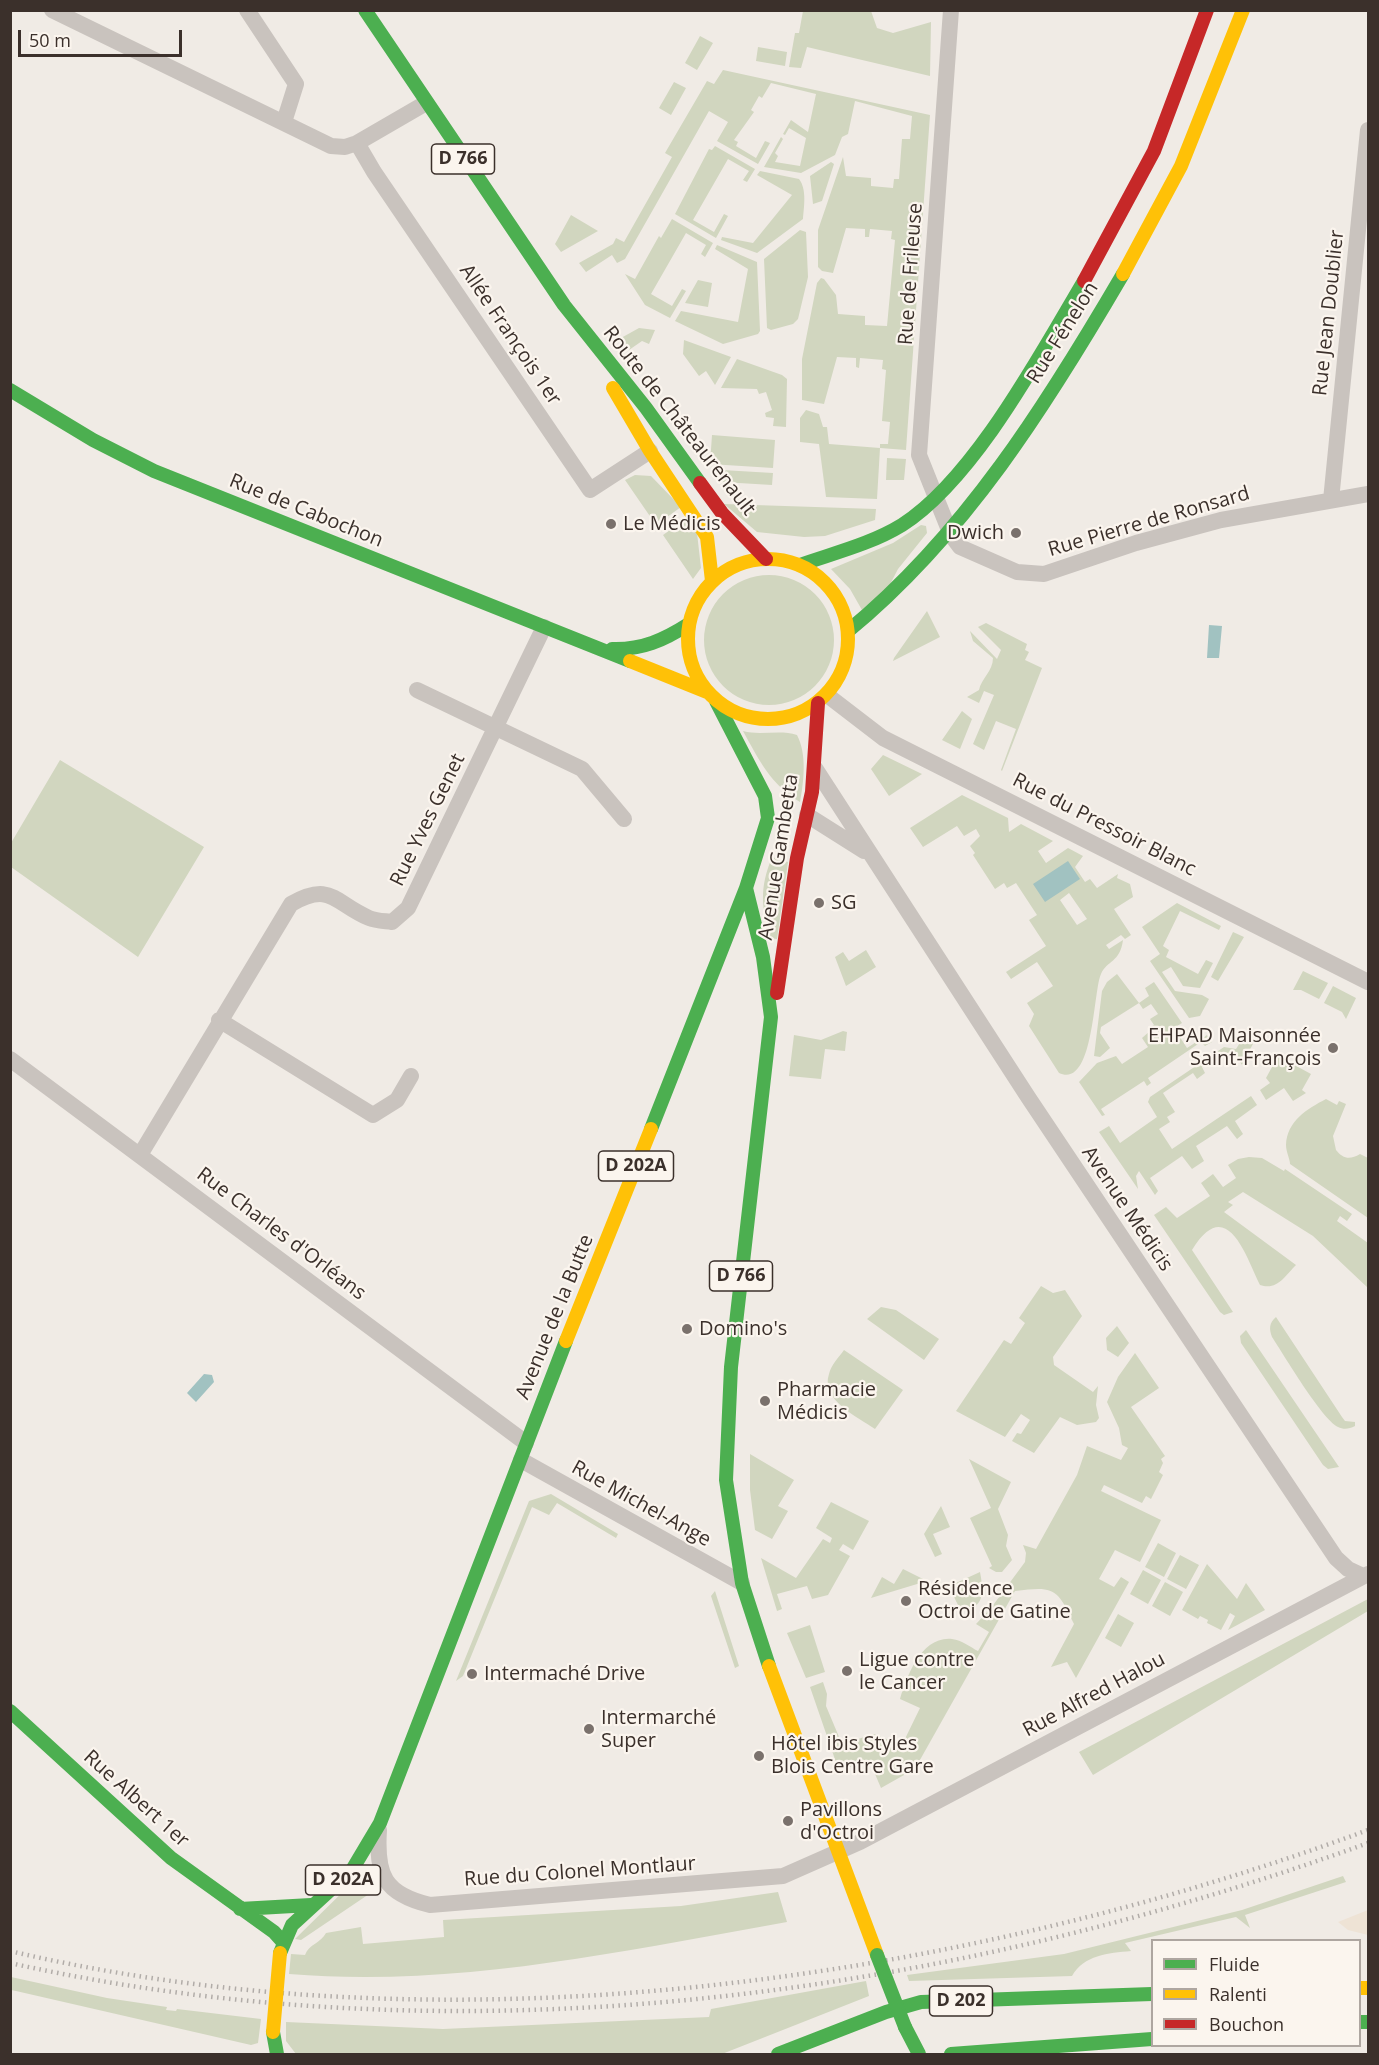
<!DOCTYPE html>
<html>
<head>
<meta charset="utf-8">
<style>
	body { margin:0 }
	#map { position:relative; width:1379px; height:2065px; overflow:hidden; background:#f0ebe5; font-family:"Open Sans",sans-serif }
	canvas { display:block }
	.frame { position:absolute; inset:0; border:12px solid #3b302b; pointer-events:none }
	.legend { position:absolute; left:1151px; top:1939px; width:210px; height:108px; box-sizing:border-box; background:#fbf5ee; border:2px solid #aea6a0; margin:0; padding:8px 10px; list-style:none; font-size:18px; color:#3b302b }
	.legend li { display:flex; align-items:center; gap:12px; height:30px }
	.legend b { width:30px; border:2px solid #aea6a0 }
	.scale { position:absolute; left:18px; top:30px; width:164px; height:27px; box-sizing:border-box; border:3px solid #3b302b; border-top:0; padding-left:8px; font-size:18px; line-height:21px; white-space:nowrap; color:#3b302b; -webkit-text-stroke:4px #fbf5ee; paint-order:stroke }
</style>
</head>
<body>
<div id="map">
<canvas width="1379" height="2065"></canvas>
<div class="frame"></div>
<ul class="legend">
<li><b style="height:8px;background:#4caf50"></b>Fluide</li>
<li><b style="height:8px;background:#ffc107"></b>Ralenti</li>
<li><b style="height:8px;background:#c62828"></b>Bouchon</li>
</ul>
<div class="scale">50 m</div>
</div>
<script>
const c = document.querySelector('canvas').getContext('2d');
c.lineJoin = 'round';
function paint(path, color) { c.fillStyle = color; c.fill(path, 'evenodd'); }
function trace(path, color, width, dash) { c.strokeStyle = color; c.lineWidth = width; c.lineCap = dash ? 'butt' : 'round'; c.setLineDash(dash || []); c.stroke(path); }
function label(font, color, halo, rows, align = 'center') {
  c.font = font + ' "Open Sans",sans-serif'; c.lineWidth = 4.5; c.setLineDash([]); c.textBaseline = 'middle'; c.strokeStyle = halo; c.fillStyle = color; for (const [text, x, y, turn = 0] of rows) {
    c.save(); c.translate(x, y); c.rotate((+turn || 0) * Math.PI / 180); c.textAlign = isNaN(turn) ? turn : align; if (halo) c.strokeText(text, 0, 0); c.fillText(text, 0, 0); c.restore();
  }
}
const green = new Path2D(`
	M803 11H871L877 28 893 33 931 22 930 76 807 47 801 68 789 67 795 33H799Z
	M700 36 713 43 697 70 685 63Z
	M758 47 787 52 785 66 756 61Z
	M723 70 930 115 906 450 880 448 877 499 826 497 819 444 800 442V418L806 410 819 414 823 427H827L829 444 880 448V444H888L890 422 882 421 886 370 882 369 883 360 860 358 859 368 856 367V358L837 357 824 404 802 400V359L817 283 821 278 824 279 836 295 838 314 865 316V325L887 326 895 240 891 239 892 231 870 229 869 237H865V229L846 228 833 273 822 271 818 267V230L843 157 846 176 871 178V186L893 188 894 179H899L902 139H910L912 116 855 101 848 134 842 137 835 155 801 173 764 167 781 137 783 139 775 153 778 156 775 162 800 166 806 138 789 128 785 135 783 134 791 120 808 132 816 94 771 83 762 98 759 96 751 110 754 112 734 140 738 142 736 146 756 158 765 141 770 143 758 164 717 141 728 122 709 111 625 259 617 263 612 255 586 272 579 263 613 244 616 238 624 242 672 157 665 153 707 81 714 84Z
	M674 82 686 88 671 115 659 108Z
	M715 146 755 169 747 182 743 180 749 171 728 159 693 220 714 232 724 214 728 216 716 238 675 214 709 149 712 150Z
	M831 162 834 164 822 201 813 204 810 176Z
	M760 171 799 179C807 189 804 207 803 219L757 253 721 240 722 237 753 243 792 195 757 175Z
	M571 215 598 231 561 252 555 244Z
	M672 219 713 243 705 257 701 254 706 245 686 233 651 294 672 306 682 289 686 291 670 318 645 305 625 274 635 279 659 236 661 238Z
	M800 230 806 232 808 277 798 319 793 324 771 330 767 328 764 259Z
	M717 245 757 262 760 331 758 334 723 344 675 321 681 311 738 322 748 269 715 249Z
	M698 280 712 283 708 307 685 303Z
	M639 328 655 330 649 344 642 341 629 350 621 338Z
	M684 340 731 357 715 385 706 371 699 376 683 354Z
	M737 359 782 375 787 379 786 427 773 426 774 418 766 417 765 413 772 410 766 392 759 394 757 389 721 388Z
	M712 435 775 440 773 468 710 464Z
	M887 458 906 459 904 480H886Z
	M722 470 773 473 772 485 722 482Z
	M635 475 651 476 681 507 656 525 625 480Z
	M724 504 876 509 875 520 825 536 804 537 757 532Z
	M687 518 697 533 701 568 693 579 663 535Z
	M921 525 926 526 927 533 898 569 885 594 862 610 850 589 831 569 893 543Z
	M704 640a65 65 0 1 1 130 0a65 65 0 1 1-130 0Z
	M927 611 940 637 893 661 894 658Z
	M986 623 1027 644 1025 650 1029 652 1025 660 1042 668 1002 771 1001 770 1016 729 996 721 984 750 973 744 994 695 984 691 979 703 967 697 979 690C981 679 993 671 993 658L973 641 970 631 997 659 1001 650 978 627Z
	M962 711 972 719 960 749 942 740Z
	M743 731C761 736 780 729 797 735 807 754 804 781 800 802 771 785 759 760 743 731Z
	M883 755 922 774 889 796 871 769Z
	M60 760 204 847 138 957 11 867V843Z
	M962 795 1008 818 1009 832 1021 824 1053 841 1038 851 1046 863 1068 848 1083 856 1075 867 1085 882 1090 879 1097 888 1118 874 1117 878 1130 884 1133 897 1114 909 1131 935 1125 939 1121 935 1106 945 1109 949 1123 940C1120 963 1107 960 1101 974 1093 991 1094 1089 1059 1073L1029 1026 1034 1014 1027 1003 1053 986 1037 962 1011 979 1006 972 1046 946 1029 920 1037 915 1016 883 1007 888 1004 883 995 889 973 855 975 853 970 846 980 836 976 829 964 836 957 826 923 847 910 828ZM1069 893 1087 919 1077 925 1060 900Z
	M772 857 788 862 777 939 769 938C762 904 759 890 772 857Z
	M1177 903 1221 926 1219 930 1180 911 1163 946 1169 950 1166 957 1198 974 1206 960 1213 963 1200 988 1183 986 1171 967 1162 972 1175 991 1202 995 1209 999 1200 1016 1189 1018 1150 961 1160 954 1142 927Z
	M1233 932 1244 937 1218 981 1211 977Z
	M866 950 876 967 846 986 835 957 843 952 849 961Z
	M1303 971 1328 983 1319 999 1301 990H1293Z
	M1117 974 1139 1003 1149 996 1145 988 1154 982 1182 1023 1174 1028 1187 1048 1207 1035 1212 1042 1205 1046 1201 1042 1148 1078 1151 1083 1147 1086 1144 1081 1101 1109 1105 1115 1102 1116 1079 1082 1097 1063 1116 1056 1122 1064 1148 1047 1142 1038 1150 1031 1148 1028 1154 1025 1150 1019 1158 1014 1151 1004 1143 1009 1139 1003 1101 1027 1100 1033 1110 1048 1100 1057 1094 1056 1102 991 1107 982Z
	M1333 986 1356 998 1346 1019 1342 1012 1324 1003Z
	M843 1031 847 1032 845 1051 825 1049 821 1079 789 1076 794 1035 821 1040Z
	M1246 1033 1256 1038 1242 1065 1236 1056 1227 1062 1222 1054 1202 1067 1205 1073 1197 1079 1193 1073 1163 1093 1175 1112 1167 1117 1170 1122 1159 1129 1172 1149 1251 1096 1257 1105 1235 1121 1243 1134 1237 1139 1227 1126 1196 1146 1204 1161 1192 1169 1182 1156 1150 1178 1158 1191 1155 1195 1139 1171 1136 1176 1138 1189 1099 1132 1109 1126 1120 1143 1157 1117 1148 1102 1150 1097 1224 1047 1236 1049Z
	M1278 1056 1311 1074 1302 1090 1306 1093 1293 1101 1284 1088 1266 1100 1260 1090 1270 1083 1266 1078Z
	M1326 1099 1337 1105 1339 1101 1346 1104 1333 1136 1336 1150C1343 1159 1350 1160 1360 1154L1368 1158V1218L1290 1164C1290 1159 1286 1152 1286 1145 1287 1121 1307 1109 1326 1099Z
	M1249 1157 1262 1158 1284 1171 1285 1169 1352 1214 1347 1221 1340 1216 1337 1221 1368 1243V1288L1313 1236 1243 1192 1228 1202 1233 1205 1224 1212 1296 1265C1285 1276 1277 1291 1260 1285 1246 1257 1227 1193 1192 1250L1233 1312 1224 1315 1220 1312 1154 1215 1166 1207 1177 1218 1210 1196 1201 1183 1213 1174 1223 1187 1236 1178 1228 1165 1238 1159Z
	M1041 1286 1053 1293 1065 1290 1082 1316 1053 1357 1054 1365 1093 1392 1098 1386 1096 1405 1099 1418 1096 1422 1077 1425 1060 1417 1034 1453 1012 1441 1017 1433 1021 1434 1030 1420 1021 1414 1005 1437 956 1411 1004 1340 1011 1344 1025 1323 1019 1318Z
	M881 1307 896 1310 939 1339 924 1360 867 1319Z
	M1276 1317 1342 1417 1345 1421 1355 1422V1426C1349 1429 1344 1430 1338 1427 1321 1418 1284 1355 1272 1337 1269 1329 1269 1323 1276 1317Z
	M1117 1326 1129 1343 1118 1357 1107 1350 1106 1338Z
	M1246 1330 1339 1467 1328 1469 1323 1465 1241 1343 1240 1336Z
	M844 1350 903 1390 875 1429C858 1417 820 1400 829 1374 831 1365 839 1357 844 1350Z
	M1135 1353 1159 1388 1131 1407 1165 1456 1161 1459 1163 1463 1159 1472 1163 1475 1151 1499 1146 1496 1142 1503 1104 1485 1101 1491 1161 1520 1140 1562 1115 1550 1099 1579 1114 1587 1121 1577 1129 1582 1076 1678 1067 1662 1051 1667 1074 1624C1057 1588 1055 1586 1015 1591L916 1767 912 1760 900 1766 904 1775 881 1788 869 1760 839 1771 810 1687 823 1682 827 1694 826 1706 842 1744 874 1734 902 1745 920 1708 900 1699C907 1676 921 1636 952 1639 962 1640 970 1647 978 1651L989 1632 976 1624 991 1608 1025 1562 1026 1553 1023 1545 1036 1549 1077 1475 1087 1446 1121 1460 1128 1448 1122 1445 1119 1428 1107 1402 1118 1377Z
	M750 1454 794 1480 778 1506 788 1511 772 1539 755 1530 750 1490Z
	M969 1459 1011 1482 998 1509 1008 1535 1006 1546 1012 1560 1002 1572H996L989 1568 992 1566 970 1518 991 1508Z
	M551 1494 618 1534 616 1538 557 1503 549 1515 532 1507 463 1676 456 1681 529 1501Z
	M831 1502 869 1521 853 1550 843 1544 839 1550 850 1556 828 1595 812 1599 807 1586 777 1594 782 1609 777 1611 761 1558 796 1578 823 1539 830 1543 832 1538 816 1528Z
	M941 1506 950 1527 933 1534 942 1554 935 1557 924 1534Z
	M1158 1543 1176 1553 1164 1577 1145 1567Z
	M1180 1555 1199 1565 1186 1589 1167 1579Z
	M1207 1564 1237 1599 1246 1583 1265 1610 1228 1630 1235 1616 1230 1613 1221 1630 1207 1623 1208 1620 1200 1616 1198 1619 1182 1610Z
	M903 1569 927 1581 871 1598 882 1577 894 1584Z
	M1143 1570 1161 1580 1148 1604 1130 1594Z
	M980 1572C983 1588 986 1607 965 1610L958 1605 953 1595 960 1592 956 1583Z
	M1165 1582 1183 1592 1170 1616 1152 1606Z
	M715 1591 739 1666 735 1668 711 1596Z
	M1368 1599V1611L1093 1775 1079 1752Z
	M1118 1614 1134 1623 1121 1647 1105 1638Z
	M810 1625 825 1672 806 1678 787 1633Z
	M367 1868 378 1888 301 1940 295 1939Z
	M1343 1876 1346 1882 1245 1915 1250 1928 1236 1917 1125 1943 1131 1951C1108 1953 1084 1955 1072 1976L909 1981 907 1975 1064 1954 1242 1910Z
	M778 1892 787 1922C623 1951 456 1988 289 1974L291 1954 305 1955C309 1944 321 1943 326 1933L361 1927 363 1944 444 1937 443 1920 681 1906Z
	M11 1977 107 1998 167 2007 166 2010 176 2011 177 2009 261 2019 258 2043 251 2045 16 1991 11 1990Z
	M866 1981 869 1996 722 2054H296L286 2041V2022L443 2029 709 2017 711 2009Z`);
const plaza = new Path2D(`
	M1368 1910V1935L1348 1930 1338 1922Z`);
const water = new Path2D(`
	M1209 625 1222 626 1219 658H1207Z
	M1068 861 1080 879 1045 902 1033 884Z
	M204 1374 212 1375 214 1382 196 1402 187 1393Z`);
const street = new Path2D(`
	M52 10 331 146 345 147 357 143 426 103
	M247 10 296 84 284 122
	M951 10 919 455 951 535 960 547 1017 572 1044 574 1136 543 1221 520 1368 494
	M357 143 374 172 590 490 650 451
	M1331 500 1368 130
	M417 690 582 769 624 819
	M827 695 883 738 1368 982
	M815 768 1028 1097 1336 1558 1348 1569 1363 1576
	M807 815 864 851
	M219 1020 373 1115 397 1100 411 1076
	M10 1059 526 1443
	M140 1155 291 904C331 881 334 903 369 918 376 921 385 921 392 922L408 908 544 627
	M521 1460 742 1583
	M379 1830C376 1875 384 1894 430 1905L783 1876 860 1842 1368 1574`);
const fast = new Path2D(`
	M365 10 564 305 646 408 700 483
	M10 390 93 440 154 471 630 661
	M800 565C834 553 871 544 902 525 974 479 1040 355 1084 281
	M848 631C965 535 1047 404 1123 274
	M612 649C642 650 664 640 689 624
	M746 888 763 957 771 1017 731 1367 726 1480 742 1583 769 1666
	M651 1129 746 888 768 818 765 796 716 701
	M10 1711 171 1858 274 1932 283 1942
	M240 1909 311 1905
	M280 1953 292 1925 352 1870 380 1823 566 1341
	M1360 2022H1368
	M905 2027 919 2054
	M273 2032 277 2054
	M778 2054 886 2012 921 2002 1152 1994
	M951 2054 1152 2039`);
const slow = new Path2D(`
	M1123 274 1181 166 1243 10
	M613 388 650 451 707 537 712 581
	M688 639a80 80 0 1 1 160 0a80 80 0 1 1-160 0Z
	M630 661 707 692
	M566 1341 651 1129
	M769 1666 877 1955
	M1360 1988H1368`);
const jam = new Path2D(`
	M1084 281 1154 151 1207 10
	M700 483 722 513 766 559
	M777 993 797 858 812 792 818 703`);
const rail = new Path2D(`
	M10 1951C447 2054 951 1984 1368 1830
	M10 1963C461 2063 938 1999 1368 1843`);
const fastBridge = new Path2D(`
	M877 1955 905 2027`);
const slowBridge = new Path2D(`
	M273 2032 280 1953`);
const markers = [
	[611,524,6,"#7a716c"],
	[1016,533,6,"#7a716c"],
	[819,903,6,"#7a716c"],
	[1333,1048,6,"#7a716c"],
	[687,1329,6,"#7a716c"],
	[765,1401,6,"#7a716c"],
	[906,1601,6,"#7a716c"],
	[847,1671,6,"#7a716c"],
	[472,1674,6,"#7a716c"],
	[589,1729,6,"#7a716c"],
	[759,1756,6,"#7a716c"],
	[788,1821,6,"#7a716c"]
];
const shields = [
	[463,159,63],
	[636,1166,75],
	[741,1276,63],
	[343,1880,75],
	[961,2001,63]
];
const shieldNames = [
	["D 766",463,159],
	["D 202A",636,1166],
	["D 766",741,1276],
	["D 202A",343,1880],
	["D 202",961,2001]
];
const streetNames = [
	["Rue de Frileuse",911,274,-86],
	["Rue Jean Doublier",1329,313,-84],
	["Rue Fénelon",1063,333,-58],
	["Allée François 1er",510,335,56],
	["Route de Châteaurenault",679,421,52],
	["Rue de Cabochon",306,511,22],
	["Rue Pierre de Ronsard",1149,522,-16],
	["Rue Yves Genet",428,820,-64],
	["Rue du Pressoir Blanc",1104,825,27],
	["Avenue Gambetta",779,857,-81],
	["Avenue Médicis",1127,1209,56],
	["Rue Charles d'Orléans",281,1234,37],
	["Avenue de la Butte",555,1317,-68],
	["Rue Michel-Ange",641,1504,29],
	["Rue Alfred Halou",1094,1695,-28],
	["Rue Albert 1er",136,1799,42],
	["Rue du Colonel Montlaur",580,1872,-4]
];
const poiNames = [
	["Le Médicis",623,524],
	["Dwich",1004,533,"right"],
	["SG",831,903],
	["EHPAD Maisonnée",1321,1036,"right"],
	["Saint-François",1321,1059,"right"],
	["Domino's",699,1329],
	["Pharmacie",777,1390],
	["Médicis",777,1413],
	["Résidence",918,1589],
	["Octroi de Gatine",918,1612],
	["Ligue contre",859,1660],
	["le Cancer",859,1683],
	["Intermaché Drive",484,1674],
	["Intermarché",601,1718],
	["Super",601,1741],
	["Hôtel ibis Styles",771,1744],
	["Blois Centre Gare",771,1767],
	["Pavillons",800,1810],
	["d'Octroi",800,1833]
];
paint(green, '#d1d6bf');
paint(plaza, '#eee3d5');
paint(water, '#a1c2c1');
trace(street, '#c9c3be', 16);
trace(fast, '#4caf50', 14);
trace(slow, '#ffc107', 14);
trace(jam, '#c62828', 14);
trace(rail, '#b1aca8', 4.5, [1.5, 4.5]);
trace(fastBridge, '#4caf50', 14);
trace(slowBridge, '#ffc107', 14);
for (const [x, y, r, color] of markers) { const dot = new Path2D(); dot.arc(x, y, r, 0, 2 * Math.PI); c.fillStyle = color; c.fill(dot); trace(dot, '#fbf5ee', 2); }
for (const [x, y, w] of shields) { const box = new Path2D(); box.roundRect(x - w / 2, y - 15, w, 30, 4.5); c.fillStyle = '#fbf5ee'; c.fill(box); trace(box, '#3b302b', 1.5); }
label('bold 18px', '#3b302b', null, shieldNames);
label('20px', '#3b302b', '#fbf5ee', streetNames);
label('20px', '#3b302b', '#fbf5ee', poiNames, 'left');
</script>
</body>
</html>
